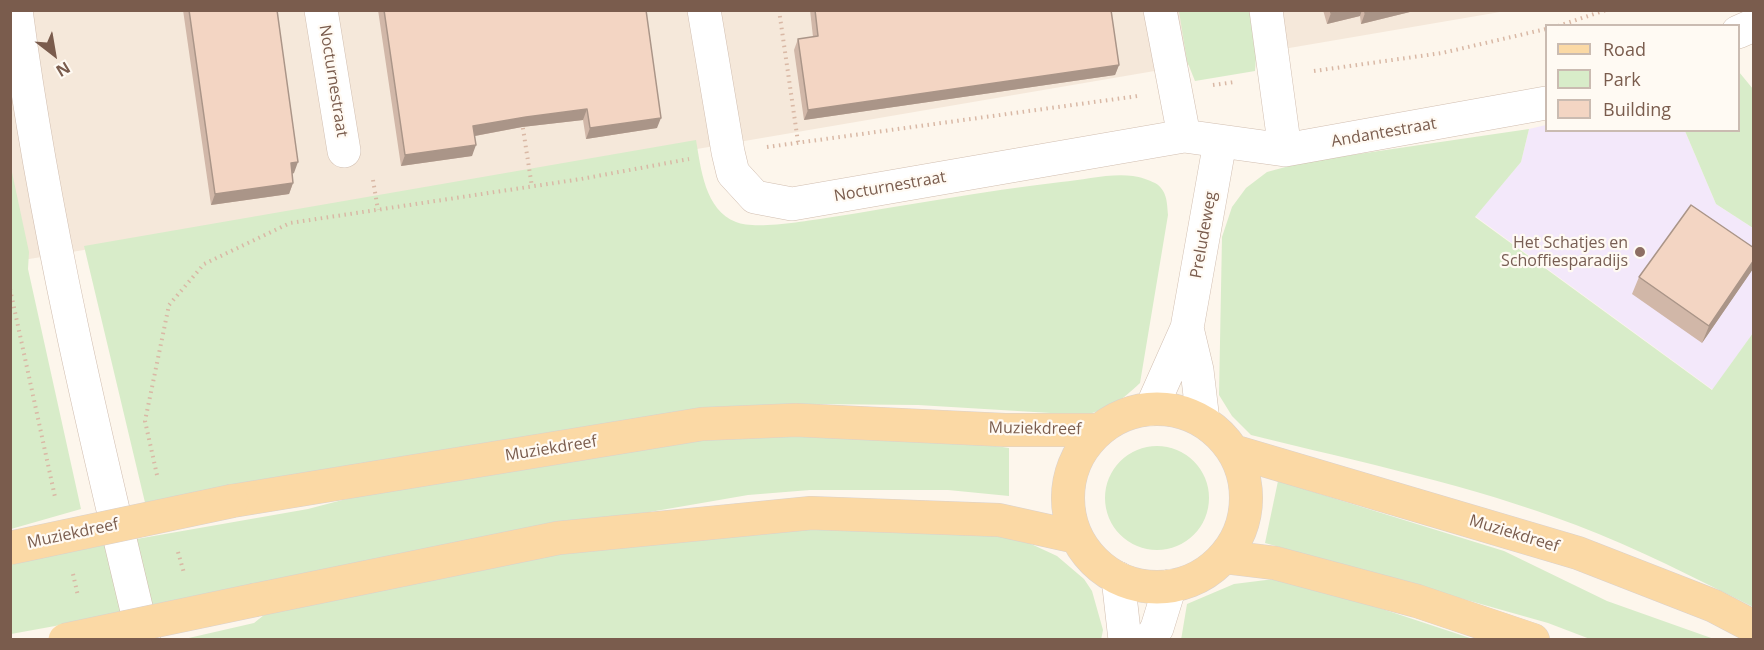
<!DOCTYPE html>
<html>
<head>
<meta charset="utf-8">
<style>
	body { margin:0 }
	#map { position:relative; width:1764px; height:650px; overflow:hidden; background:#fdf6ec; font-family:"Open Sans",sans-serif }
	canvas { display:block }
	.frame { position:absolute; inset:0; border:12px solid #7a5c4d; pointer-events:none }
	.legend { position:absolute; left:1545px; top:24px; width:195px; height:108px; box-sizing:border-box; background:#fffaf3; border:2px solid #cabbb1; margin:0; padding:8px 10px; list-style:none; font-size:18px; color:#7a5c4d }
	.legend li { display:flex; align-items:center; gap:12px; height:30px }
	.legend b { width:30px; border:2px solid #cabbb1 }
	.north { position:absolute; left:24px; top:24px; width:60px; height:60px; -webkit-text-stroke:4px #fffaf3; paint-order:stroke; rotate:149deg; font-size:16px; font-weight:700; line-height:24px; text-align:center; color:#7a5c4d }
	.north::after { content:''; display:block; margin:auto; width:21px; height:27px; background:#7a5c4d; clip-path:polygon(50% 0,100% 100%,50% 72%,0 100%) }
</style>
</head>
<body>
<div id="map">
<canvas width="1764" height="650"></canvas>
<div class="frame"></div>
<ul class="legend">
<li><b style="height:8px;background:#fbd9a5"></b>Road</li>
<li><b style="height:16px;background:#d8ecc9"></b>Park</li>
<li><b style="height:16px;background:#f3d5c3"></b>Building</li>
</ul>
<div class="north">N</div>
</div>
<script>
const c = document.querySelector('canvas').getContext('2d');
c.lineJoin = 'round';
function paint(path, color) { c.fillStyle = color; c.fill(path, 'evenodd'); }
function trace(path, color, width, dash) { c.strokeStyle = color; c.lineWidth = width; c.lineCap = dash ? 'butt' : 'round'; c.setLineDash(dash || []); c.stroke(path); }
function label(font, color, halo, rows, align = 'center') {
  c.font = font + ' "Open Sans",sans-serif'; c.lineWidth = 4.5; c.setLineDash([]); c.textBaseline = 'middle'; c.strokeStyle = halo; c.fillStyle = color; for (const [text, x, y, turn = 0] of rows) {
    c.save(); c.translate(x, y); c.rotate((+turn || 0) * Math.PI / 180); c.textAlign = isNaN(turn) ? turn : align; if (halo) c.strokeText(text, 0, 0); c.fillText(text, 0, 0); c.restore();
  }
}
const residential = new Path2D(`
	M11 11H1506L721 145 11 262Z`);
const education = new Path2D(`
	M1546 125V130L1685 131 1716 204 1753 228V333L1713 390 1475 216 1521 162 1529 129Z`);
const green = new Path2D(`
	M1179 11H1251L1256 57 1255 71 1195 81 1187 61Z
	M1739 72 1753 89V228L1716 204 1685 131 1738 130Z
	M1529 129 1521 162 1475 217 1712 390 1753 333V607C1695 578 1637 548 1576 525 1471 485 1360 462 1251 435L1232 416 1219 395 1222 237 1232 207 1246 188 1267 172 1304 162Z
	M696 140C701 169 705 210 736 222 754 230 806 221 826 218 904 206 982 191 1061 182 1084 180 1110 173 1133 176 1140 177 1149 180 1155 183 1167 190 1167 202 1168 215L1140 383C1121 401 1110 409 1084 415L918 405 808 404 746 412 147 511 84 246Z
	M10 163 29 252 28 269 81 509 11 529Z
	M746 435 955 440 1009 448V496L948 490H810L748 495 586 523 336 575 11 634V561L308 509 434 476 642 447Z
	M1105 498a52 52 0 1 1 104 0a52 52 0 1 1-104 0Z
	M1278 481 1504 551 1607 601 1714 639H1590L1548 623 1265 543Z
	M790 528H921L1016 537 1057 556 1084 579 1092 591 1103 630 1101 640H180L254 623 269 611 531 554Z
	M1274 579 1337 594 1473 639 1181 640 1187 604 1234 584Z`);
const path = new Path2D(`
	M779 10 798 142
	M1558 26 1606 10
	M1314 71 1442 53 1546 29
	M1213 85 1235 82
	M522 122 532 187
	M767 147 1138 96
	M373 180 378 210
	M10 289 55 497
	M157 475 145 421 169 305 204 264 290 223 581 179 689 159
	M178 552 184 573
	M73 574 78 596`);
const minor = new Path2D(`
	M16 10C44 223 94 432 144 640
	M321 10 344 151
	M704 10 728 152 733 173 755 197 792 204 1184 136 1285 150 1546 103
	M1160 10 1184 136
	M1266 10 1285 150
	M1738 32 1754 25
	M1187 328 1197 370 1203 421
	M1151 409 1187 328 1220 142
	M1118 578 1125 640
	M1150 640 1157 628 1170 586`);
const major = new Path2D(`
	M1068 498a89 89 0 1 1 178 0a89 89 0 1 1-178 0Z
	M1233 451 1578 553 1714 606 1754 627
	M232 501 702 424 796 420 1005 430H1099
	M1225 557 1275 563 1417 601 1533 640
	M255 600 558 538 811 513 999 520 1076 537`);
const majorBridge = new Path2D(`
	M10 548 232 501
	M65 640 255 600`);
const wall = new Path2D(`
	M183 10H277L294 173 292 174 293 183 289 194 211 205Z
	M378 10H646L657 128 586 139 583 120 522 127 475 136 472 156 401 166Z
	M810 10H1111L1119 65 1115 75 804 120 794 50 798 39 813 37Z
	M1323 10H1418L1361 24 1360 16 1327 24Z
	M1754 248V267L1702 343 1632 294 1639 277Z`);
const shadedWall = new Path2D(`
	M1341 10H1362L1360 16 1327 24 1331 13Z
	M1376 10H1418L1361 24 1365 13Z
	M1119 65 1115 75 804 120 808 110Z
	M587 109 583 120 522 127 469 137 473 126 526 117Z
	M661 118 657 128 586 139 590 128Z
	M476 145 472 156 401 166 405 155Z
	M298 162 294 173 287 175 291 163Z
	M293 183 289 194 211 205 215 194Z
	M1754 260 1753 269 1702 343 1709 326Z`);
const building = new Path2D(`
	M189 10H277L298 162 291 163 293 183 215 194Z
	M384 10H646L661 118 590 128 587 109 526 117 473 126 476 145 405 155Z
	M815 10H1111L1119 65 808 110 798 39 818 36Z
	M1330 10H1341L1331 13Z
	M1365 10H1376L1365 13Z
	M1691 205 1754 248V260L1709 326 1639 277Z`);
const markers = [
	[1640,252,6,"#8d6e63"]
];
const streetNames = [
	["Nocturnestraat",333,81,81],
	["Andantestraat",1384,133,-10],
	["Nocturnestraat",890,187,-10],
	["Preludeweg",1204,235,-80],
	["Muziekdreef",1035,429,1],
	["Muziekdreef",551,449,-9],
	["Muziekdreef",73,534,-12],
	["Muziekdreef",1514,534,17]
];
const educationNames = [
	["Het Schatjes en",1628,243],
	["Schoffiesparadijs",1628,261]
];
paint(residential, '#f5e8da');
paint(education, '#f3e8fa');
paint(green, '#d8ecc9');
trace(minor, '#d1beb0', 34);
trace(major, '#dad1cd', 34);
trace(path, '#d9b8a5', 4, [1.5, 4.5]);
trace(minor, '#fff', 33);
trace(major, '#fbd9a5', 33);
trace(majorBridge, '#dad1cd', 34, []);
trace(majorBridge, '#fbd9a5', 33);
paint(wall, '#d1b7a8');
paint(shadedWall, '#aa9588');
paint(building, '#f3d5c3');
trace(building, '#aa9588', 1.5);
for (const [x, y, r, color] of markers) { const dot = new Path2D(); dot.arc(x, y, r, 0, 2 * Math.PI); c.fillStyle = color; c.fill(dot); trace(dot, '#fffaf3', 2); }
label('16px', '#7a5c4d', '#fffaf3', streetNames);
label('16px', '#785e54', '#fffaf3', educationNames, 'right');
</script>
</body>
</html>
